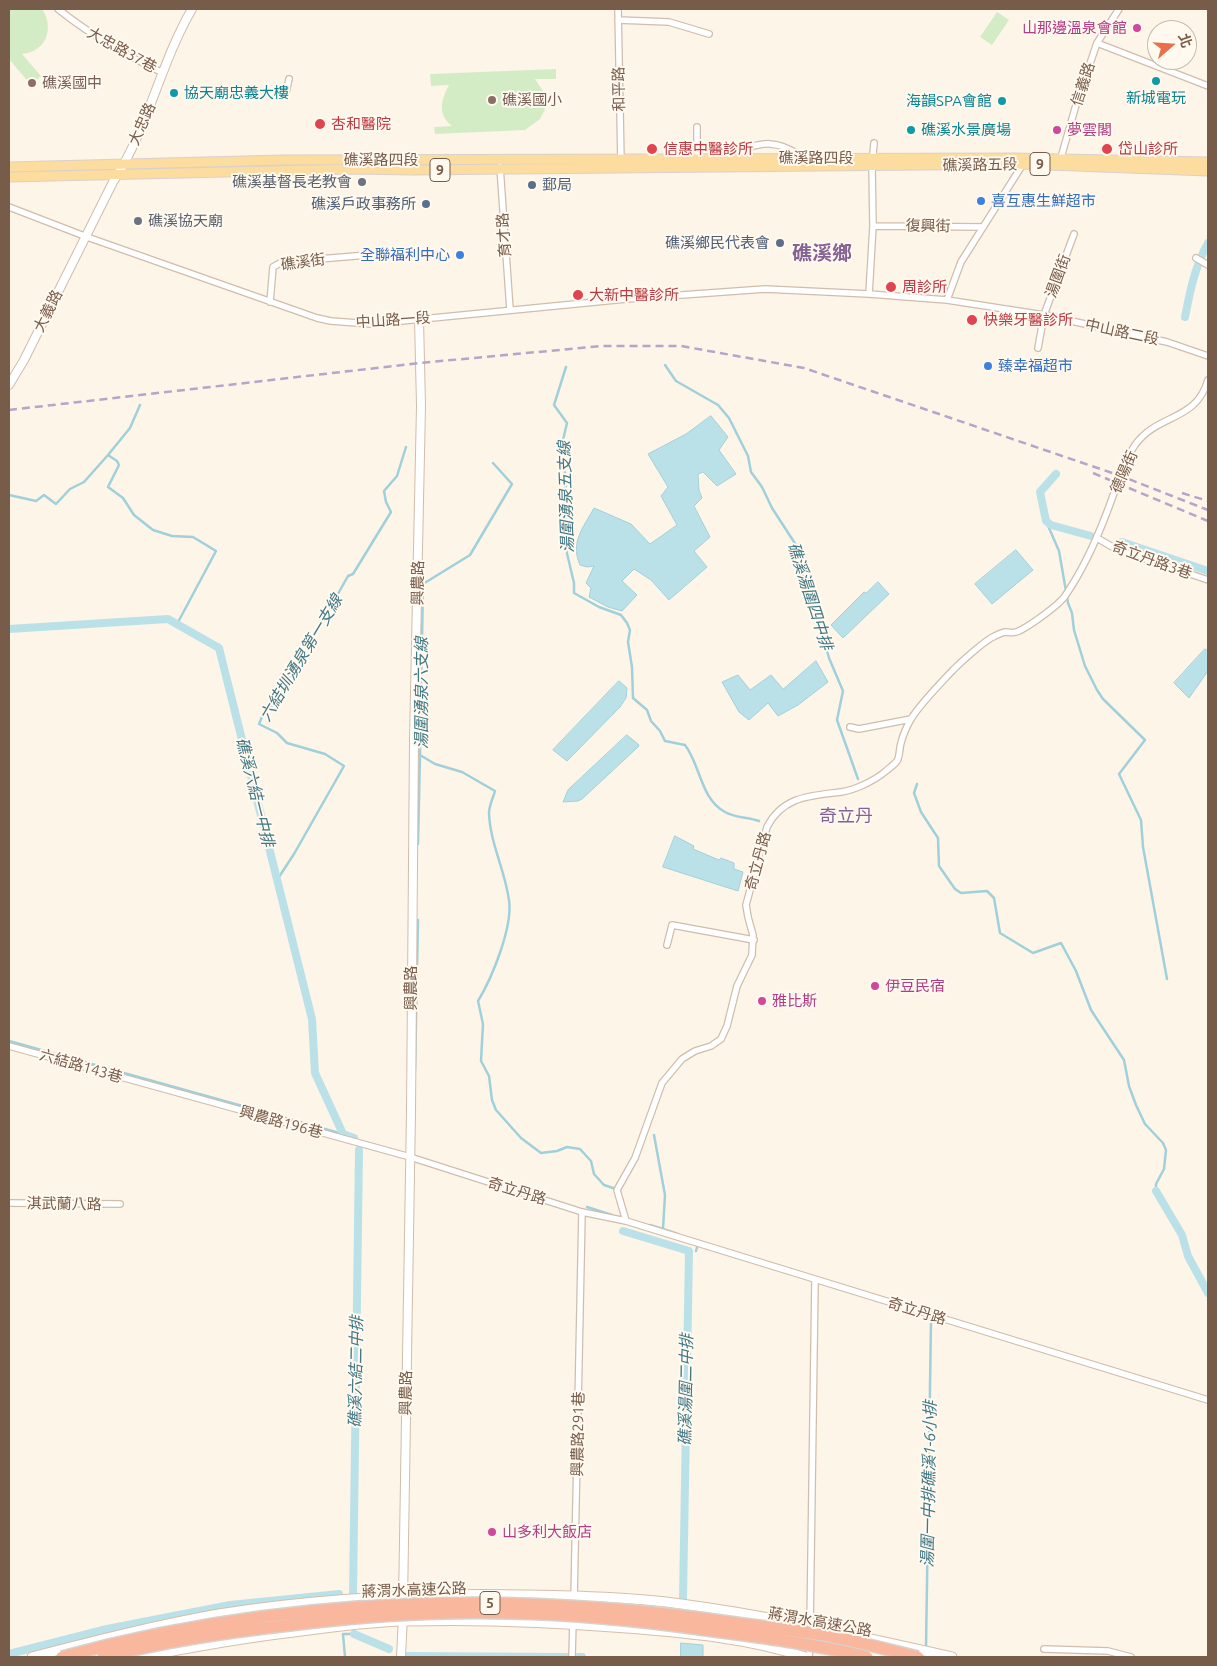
<!DOCTYPE html>
<html>
<head>
<meta charset="utf-8">
<style>
	body { margin:0 }
	#map { position:relative; width:1217px; height:1666px; overflow:hidden; background:#fdf5e8; font-family:Ubuntu,"Noto Sans TC",sans-serif }
	canvas { display:block }
	.frame { position:absolute; inset:0; border:10px solid #785c4a; pointer-events:none }
	.north { position:absolute; left:1147px; top:20px; width:50px; height:50px; box-sizing:border-box; background:#fff9ef; border:1px solid #c9baad; border-radius:50%; rotate:71deg; font-size:14px; font-weight:700; line-height:20px; text-align:center; color:#785c4a }
	.north::after { content:''; display:block; margin:auto; width:18px; height:22px; background:#ea7049; clip-path:polygon(50% 0,100% 100%,50% 72%,0 100%) }
</style>
</head>
<body>
<div id="map">
<canvas width="1217" height="1666"></canvas>
<div class="frame"></div>
<div class="north">北</div>
</div>
<script>
const c = document.querySelector('canvas').getContext('2d');
c.lineJoin = 'round';
function paint(path, color) { c.fillStyle = color; c.fill(path, 'evenodd'); }
function trace(path, color, width, dash) { c.strokeStyle = color; c.lineWidth = width; c.lineCap = dash ? 'butt' : 'round'; c.setLineDash(dash || []); c.stroke(path); }
function label(font, color, halo, rows, align = 'center') {
  c.font = font + ' Ubuntu,"Noto Sans TC",sans-serif'; c.lineWidth = 4; c.setLineDash([]); c.textBaseline = 'middle'; c.strokeStyle = halo; c.fillStyle = color; for (const [text, x, y, turn = 0] of rows) {
    c.save(); c.translate(x, y); c.rotate((+turn || 0) * Math.PI / 180); c.textAlign = isNaN(turn) ? turn : align; if (halo) c.strokeText(text, 0, 0); c.fillText(text, 0, 0); c.restore();
  }
}
const green = new Path2D(`
	M9 9H42C55 28 46 52 22 54L41 76 31 85 9 59Z
	M997 12 1009 20 992 45 980 37Z
	M556 69V79H535L543 91 545 109 540 119 525 130 435 134 434 127 452 126C437 114 441 100 449 85L431 86 430 74Z`);
const water = new Path2D(`
	M711 416 728 437 719 450 736 474 717 486 703 472 698 474 699 490 702 498 694 506 710 537 694 551 707 567 669 600 651 580 634 569 622 581 637 595 622 611 608 607 589 597 591 588 586 583 594 566 587 567 580 565C570 542 583 528 594 508L631 524 650 544 677 525 661 496 668 487 648 454 686 434Z
	M1016 550 1033 570 992 604 975 584Z
	M878 582 889 594 843 638 831 625 864 592 866 593Z
	M1205 649 1208 651V671L1189 698 1174 683Z
	M816 661 828 682 798 705 778 716 768 703 749 720 739 712 722 682 738 675 750 690 771 675 783 689Z
	M619 681 627 688 626 698 620 707 567 761 553 750Z
	M627 735 639 745 638 747 582 799 578 801 563 802 568 790Z
	M675 836 694 846 693 849 719 860 721 858 734 863V869L743 872 738 891 663 867Z
	M681 1643 703 1645V1657H681Z`);
const stream = new Path2D(`
	M665 365 676 381 718 405 729 418 748 456 751 472 762 487 772 508 796 545 800 558 807 594 818 619 829 658 843 691 837 720 858 779
	M566 367 554 405 567 423 563 440 566 494 565 545 574 583V593L599 607 621 615 627 623 630 630 628 642 632 667 633 698 647 710 651 721 660 731 665 741 685 745C701 766 700 798 725 812 735 818 748 817 759 821
	M108 455 117 461 119 465 108 487 123 498 134 515 153 530 172 536 193 537 216 551 176 626
	M493 463 512 484 470 555 423 584 420 755 435 764 462 772 495 791C493 798 489 806 489 813 490 843 505 870 509 900 513 927 492 978 478 1001L483 1024 481 1061 489 1076 492 1100 496 1110 521 1138 541 1153 557 1151 567 1147 580 1149 591 1161 594 1174 604 1185 616 1189
	M9 495 36 501 44 495 56 504 70 489 84 482 108 455 130 428 140 405
	M1046 521 1059 551 1066 591
	M1067 597 1068 603 1072 613 1074 630 1085 666 1097 690 1103 699 1145 740 1119 774 1141 820 1143 847 1167 979
	M917 784 914 793 921 812 938 838 939 866 955 889 961 893 987 891 994 898 1000 933 1033 953 1061 943 1076 971 1091 1010 1124 1060 1129 1086 1136 1105 1145 1124 1163 1143 1166 1150 1164 1169 1156 1184V1191
	M418 844 420 755
	M277 880 294 854 344 766 325 754 287 743 277 733 259 724 264 712 273 705 306 651 348 576 353 574 391 512 386 502 384 491 397 476 406 447
	M9 1041 343 1134
	M415 1071 418 920
	M654 1135 665 1195 663 1229 678 1234
	M587 1207 612 1215
	M650 1225 663 1229
	M696 1251 698 1244
	M926 1647 931 1322
	M345 1657 343 1634H354
	M412 1657H413
	M926 1657V1656`);
const canal = new Path2D(`
	M1185 317C1190 291 1195 266 1208 243
	M1056 474 1040 492 1046 521 1051 525 1091 536
	M1122 542 1208 571
	M9 629 168 619 219 648 312 1019 315 1073 343 1134 354 1138
	M1156 1191 1182 1235 1188 1256 1208 1293
	M623 1231 689 1251 683 1598
	M353 1595 359 1150
	M354 1634 389 1649
	M9 1654 107 1629 230 1605 339 1594
	M408 1656 566 1657
	M578 1657H582`);
const minor = new Path2D(`
	M58 9C92 36 124 54 163 73
	M618 9 621 162
	M618 20 669 22 709 34
	M1097 43 1208 86
	M286 93 289 79
	M697 127V160
	M1060 161 1076 105 1097 43 1119 9
	M740 162 741 149C764 143 775 140 796 153L798 162
	M500 167 510 310
	M9 207 87 237 317 318 331 321 371 324 626 299 765 289 869 294 947 300 1044 315 1167 342 1208 356
	M873 226 983 227
	M1196 258 1208 265
	M869 294 873 226 872 166 874 143
	M947 300 961 262 1023 164
	M270 302 273 267 282 262 368 255
	M1038 348 1044 315 1074 234
	M1097 538 1116 549 1208 580
	M850 727 859 729 911 719
	M667 945 672 925 754 940
	M9 1046 410 1157 582 1212 626 1221 1208 1400
	M9 1203 120 1204
	M626 1221 617 1190 635 1158 662 1083 682 1059 695 1051 711 1046 721 1039 727 1026 737 986 752 955 753 935 748 917 746 905 767 827C783 796 810 796 841 792 855 790 874 781 886 771 889 768 894 765 897 761 900 757 899 749 901 743 903 735 907 726 911 719 921 703 940 684 953 670 962 661 980 645 991 638 995 636 1000 633 1005 632 1008 632 1013 633 1016 632 1026 629 1059 605 1065 596 1083 570 1096 541 1107 512 1115 492 1123 462 1135 445 1158 413 1196 422 1208 380
	M574 1599 582 1212
	M810 1628 815 1280
	M1044 1649 1108 1651 1131 1657
	M572 1657 573 1621
	M809 1657 810 1645`);
const tertiary = new Path2D(`
	M9 385 24 360 113 182C148 129 160 64 192 9
	M403 1602 411 1112 414 740 421 406 419 319
	M401 1657 403 1616`);
const secondary = new Path2D(`
	M32 1657C94 1641 156 1625 219 1614 320 1598 425 1593 527 1595 578 1596 631 1597 681 1604 773 1616 862 1637 952 1657
	M142 1657C192 1647 243 1638 294 1632 331 1627 367 1622 404 1621 478 1619 553 1622 627 1628 686 1633 749 1638 805 1657`);
const primary = new Path2D(`
	M9 167 283 160 1013 158 1208 162
	M9 177 355 169 413 170 1023 164 1208 171`);
const rail = new Path2D(`
	M9 410 420 363 602 346H681L804 368 1121 476 1208 510
	M1093 473 1208 521
	M1182 493 1208 501`);
const motorwayBridge = new Path2D(`
	M62 1657C285 1596 515 1590 743 1624 772 1628 801 1631 830 1636 859 1642 889 1650 918 1657
	M103 1657C165 1641 227 1632 290 1625 363 1616 437 1611 510 1613 575 1614 643 1621 707 1630 761 1637 814 1644 867 1657`);
const markers = [
	[1137,28,5,"#d1479c"],
	[1156,81,5,"#0f9aa8"],
	[32,83,5,"#8d6e63"],
	[174,93,5,"#0f9aa8"],
	[492,100,5,"#8d6e63"],
	[1002,101,5,"#0f9aa8"],
	[320,124,6,"#e0444e"],
	[911,130,5,"#0f9aa8"],
	[1057,130,5,"#d1479c"],
	[652,149,6,"#e0444e"],
	[1107,149,6,"#e0444e"],
	[362,182,5,"#6b7280"],
	[532,185,5,"#5c6f8a"],
	[981,201,5,"#3f7fe0"],
	[426,204,5,"#5c6f8a"],
	[138,221,5,"#6b7280"],
	[780,243,5,"#5c6f8a"],
	[460,255,5,"#3f7fe0"],
	[891,287,6,"#e0444e"],
	[578,295,6,"#e0444e"],
	[972,320,6,"#e0444e"],
	[988,366,5,"#3f7fe0"],
	[875,986,5,"#d1479c"],
	[762,1001,5,"#d1479c"],
	[492,1532,5,"#d1479c"]
];
const shields = [
	[1040,164,20],
	[440,170,20],
	[490,1603,20]
];
const shieldNames = [
	["9",1040,164],
	["9",440,170],
	["5",490,1603]
];
const hotelNames = [
	["山那邊溫泉會館",1127,28,"right"],
	["夢雲閣",1067,130],
	["伊豆民宿",885,986],
	["雅比斯",772,1001],
	["山多利大飯店",502,1532]
];
const streetNames = [
	["大忠路37巷",122,50,29],
	["信義路",1083,84,-72],
	["和平路",619,89,-91],
	["大忠路",142,124,-66],
	["礁溪路四段",816,158],
	["礁溪路四段",381,160],
	["礁溪路五段",980,165,-1],
	["復興街",928,226,1],
	["育才路",504,235,-94],
	["礁溪街",303,262,-8],
	["湯圍街",1058,276,-70],
	["大義路",48,311,-63],
	["中山路一段",393,320,-4],
	["中山路二段",1122,332,12],
	["德陽街",1124,472,-66],
	["奇立丹路3巷",1152,560,20],
	["興農路",418,583,-89],
	["奇立丹路",758,861,-75],
	["興農路",411,988,-90],
	["六結路143巷",81,1066,16],
	["興農路196巷",281,1122,15],
	["奇立丹路",517,1191,17],
	["淇武蘭八路",64,1204,1],
	["奇立丹路",917,1311,17],
	["興農路",406,1393,-89],
	["興農路291巷",578,1434,-89],
	["蔣渭水高速公路",414,1590,-2],
	["蔣渭水高速公路",820,1622,10]
];
const educationNames = [
	["礁溪國中",42,83],
	["礁溪國小",502,100]
];
const cultureNames = [
	["協天廟忠義大樓",184,93],
	["新城電玩",1156,98,"center"],
	["海韻SPA會館",992,101,"right"],
	["礁溪水景廣場",921,130]
];
const healthNames = [
	["杏和醫院",331,124],
	["信惠中醫診所",663,149],
	["岱山診所",1118,149],
	["周診所",902,287],
	["大新中醫診所",589,295],
	["快樂牙醫診所",983,320]
];
const worshipNames = [
	["礁溪基督長老教會",352,182],
	["礁溪協天廟",148,221,"left"]
];
const serviceNames = [
	["郵局",542,185,"left"],
	["礁溪戶政事務所",416,204],
	["礁溪鄉民代表會",770,243]
];
const shopNames = [
	["喜互惠生鮮超市",991,201],
	["全聯福利中心",450,255,"right"],
	["臻幸福超市",998,366]
];
const waterNames = [
	["湯圍湧泉五支線",566,497,-92],
	["礁溪湯圍四中排",810,596,72],
	["六結圳湧泉第一支線",301,658,-59],
	["湯圍湧泉六支線",422,693,-90],
	["礁溪六結一中排",255,792,76],
	["礁溪六結二中排",356,1372,-89],
	["礁溪湯圍二中排",686,1390,-89],
	["湯圍一中排礁溪1-6小排",929,1484,-89]
];
const quarterNames = [
	["奇立丹",846,816]
];
const districtNames = [
	["礁溪鄉",822,253]
];
paint(green, '#d4ecc5');
paint(water, '#bbe1e8');
trace(water, '#a1d0da', 1);
trace(stream, '#a1d0da', 2.5);
trace(canal, '#bbe1e8', 8);
trace(minor, '#d0bdac', 8);
trace(tertiary, '#d0bdac', 10);
trace(secondary, '#d5bfac', 11);
trace(primary, '#d9d1cc', 11);
trace(minor, '#fff', 5.5);
trace(tertiary, '#fff', 8);
trace(secondary, '#fff', 9);
trace(primary, '#fddc9f', 9);
trace(rail, '#b8a4c8', 2.5, [8, 5]);
trace(motorwayBridge, '#d9d1cc', 14, []);
trace(motorwayBridge, '#f9b79d', 11);
for (const [x, y, r, color] of markers) { const dot = new Path2D(); dot.arc(x, y, r, 0, 2 * Math.PI); c.fillStyle = color; c.fill(dot); trace(dot, '#fff9ef', 2); }
for (const [x, y, w] of shields) { const box = new Path2D(); box.roundRect(x - w / 2, y - 11.5, w, 23, 4); c.fillStyle = '#fff9ef'; c.fill(box); trace(box, '#785c4a', 1); }
label('bold 14px', '#785c4a', null, shieldNames);
label('15px', '#b23c85', '#fff9ef', hotelNames, 'left');
label('15px', '#785c4a', '#fff9ef', streetNames);
label('15px', '#785e54', '#fff9ef', educationNames, 'left');
label('15px', '#0d838f', '#fff9ef', cultureNames, 'left');
label('15px', '#be3a42', '#fff9ef', healthNames, 'left');
label('15px', '#5b616d', '#fff9ef', worshipNames, 'right');
label('15px', '#4e5e75', '#fff9ef', serviceNames, 'right');
label('15px', '#366cbe', '#fff9ef', shopNames, 'left');
label('italic 16px', '#407885', '#fff9ef', waterNames);
label('18px', '#856295', '#fff9ef', quarterNames);
label('bold 20px', '#856295', '#fff9ef', districtNames);
</script>
</body>
</html>
